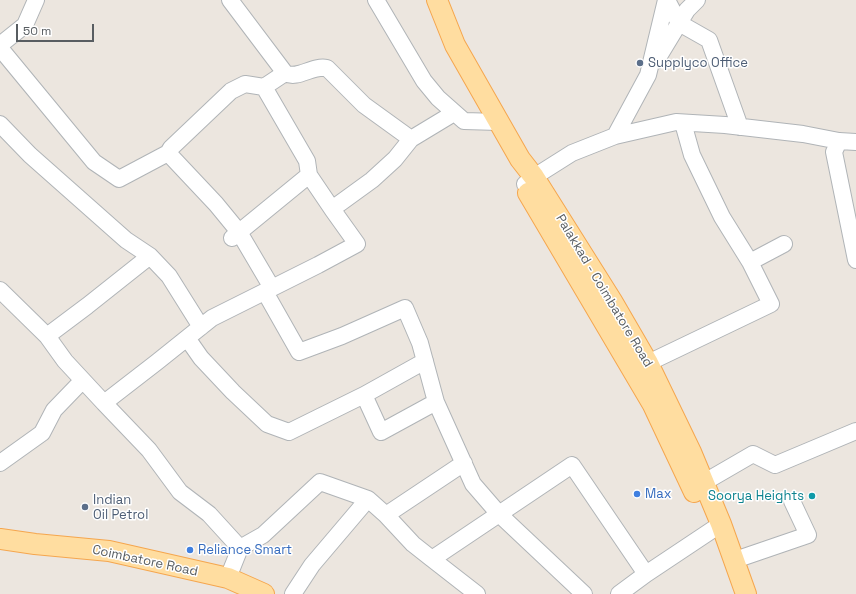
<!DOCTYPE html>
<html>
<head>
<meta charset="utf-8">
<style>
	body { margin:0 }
	#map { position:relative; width:856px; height:594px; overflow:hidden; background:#ece6df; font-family:"Space Grotesk",sans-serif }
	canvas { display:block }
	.scale { position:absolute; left:16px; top:24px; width:78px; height:18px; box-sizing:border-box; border:2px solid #585d61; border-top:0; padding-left:5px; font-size:12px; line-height:14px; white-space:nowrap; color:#585d61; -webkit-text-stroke:3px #fff; paint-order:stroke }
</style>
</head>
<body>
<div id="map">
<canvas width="856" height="594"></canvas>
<div class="scale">50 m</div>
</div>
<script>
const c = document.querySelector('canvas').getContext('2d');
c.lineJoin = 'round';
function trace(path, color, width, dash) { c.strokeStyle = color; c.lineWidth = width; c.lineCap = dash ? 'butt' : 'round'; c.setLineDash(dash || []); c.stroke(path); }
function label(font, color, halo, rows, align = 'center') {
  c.font = font + ' "Space Grotesk",sans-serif'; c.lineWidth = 3; c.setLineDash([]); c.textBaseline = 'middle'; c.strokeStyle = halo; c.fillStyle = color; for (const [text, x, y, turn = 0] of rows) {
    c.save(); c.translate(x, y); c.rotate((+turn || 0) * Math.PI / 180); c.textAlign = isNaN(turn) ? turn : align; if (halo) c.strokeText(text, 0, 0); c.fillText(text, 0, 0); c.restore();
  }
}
const minor = new Path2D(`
	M230 0 285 73C298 80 312 65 327 68L364 105 411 139 454 113
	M376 0 424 81 438 98 464 121 499 122
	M667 0 679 23 709 40 740 127
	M0 45 25 25 36 0
	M0 48 94 162 119 179 168 153 171 148 231 91 245 84 264 87 285 73
	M656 61 687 10 697 0
	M264 87 307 161 309 175
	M683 123 692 155 722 217 750 262
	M0 124 30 155 126 240 150 256 169 276 201 327
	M615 136 648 75 666 0
	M839 141 834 152 856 260
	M168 153 216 204 239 232 272 288
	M525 184 534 177 572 153 615 136 676 122 725 125 803 134 839 141 856 142
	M232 238 309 175 332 209 372 180 395 159 411 139
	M0 290 47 336 65 361 104 403 157 362 212 318 318 265 357 244 332 209
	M265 292 299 352 342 336 405 308 420 343 436 402 473 484 499 514 584 594
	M47 336 87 306 150 256
	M187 338 201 358 233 392 267 424 289 432 364 395 381 432 436 402
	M648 363 771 304 750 262 784 244
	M364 395 425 361
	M104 403 149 450 180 492 209 514 240 548 263 535 320 482 368 499 386 515 413 544 432 559
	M0 463 42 433 54 410 82 381
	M703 483 753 454 775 465 856 431
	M386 515 464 463
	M735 560 808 535 792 501
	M228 578 240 548
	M293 594 312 565 368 499
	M477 594 432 559 572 465 646 574
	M619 594 646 574 721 524`);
const major = new Path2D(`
	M437 0 455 45 520 159 534 177 612 301 648 363 691 452 721 524 746 594
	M528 193 653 405 694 492
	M0 539 35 544 109 551 228 578 264 594`);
const markers = [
	[640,63,4,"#5c6f8a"],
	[637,494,4,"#3f7fe0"],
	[812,496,4,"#0f9aa8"],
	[85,507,4,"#5c6f8a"],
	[190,550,4,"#3f7fe0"]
];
const serviceNames = [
	["Supplyco Office",648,63],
	["Indian",93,500],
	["Oil Petrol",93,515]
];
const streetNames = [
	["Palakkad - Coimbatore Road",604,291,59],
	["Coimbatore Road",145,561,12]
];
const shopNames = [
	["Max",645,494],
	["Reliance Smart",198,550]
];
const cultureNames = [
	["Soorya Heights",804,496]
];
trace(minor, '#b0b4b7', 18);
trace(major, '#f5a64e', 22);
trace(minor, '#fff', 16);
trace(major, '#ffdda0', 20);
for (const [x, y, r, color] of markers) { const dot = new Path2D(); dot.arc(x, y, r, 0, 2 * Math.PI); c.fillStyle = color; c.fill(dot); trace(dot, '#fff', 1.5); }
label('13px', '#4e5e75', '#fff', serviceNames, 'left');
label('13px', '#585d61', '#fff', streetNames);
label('13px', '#366cbe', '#fff', shopNames, 'left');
label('13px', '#0d838f', '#fff', cultureNames, 'right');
</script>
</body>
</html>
